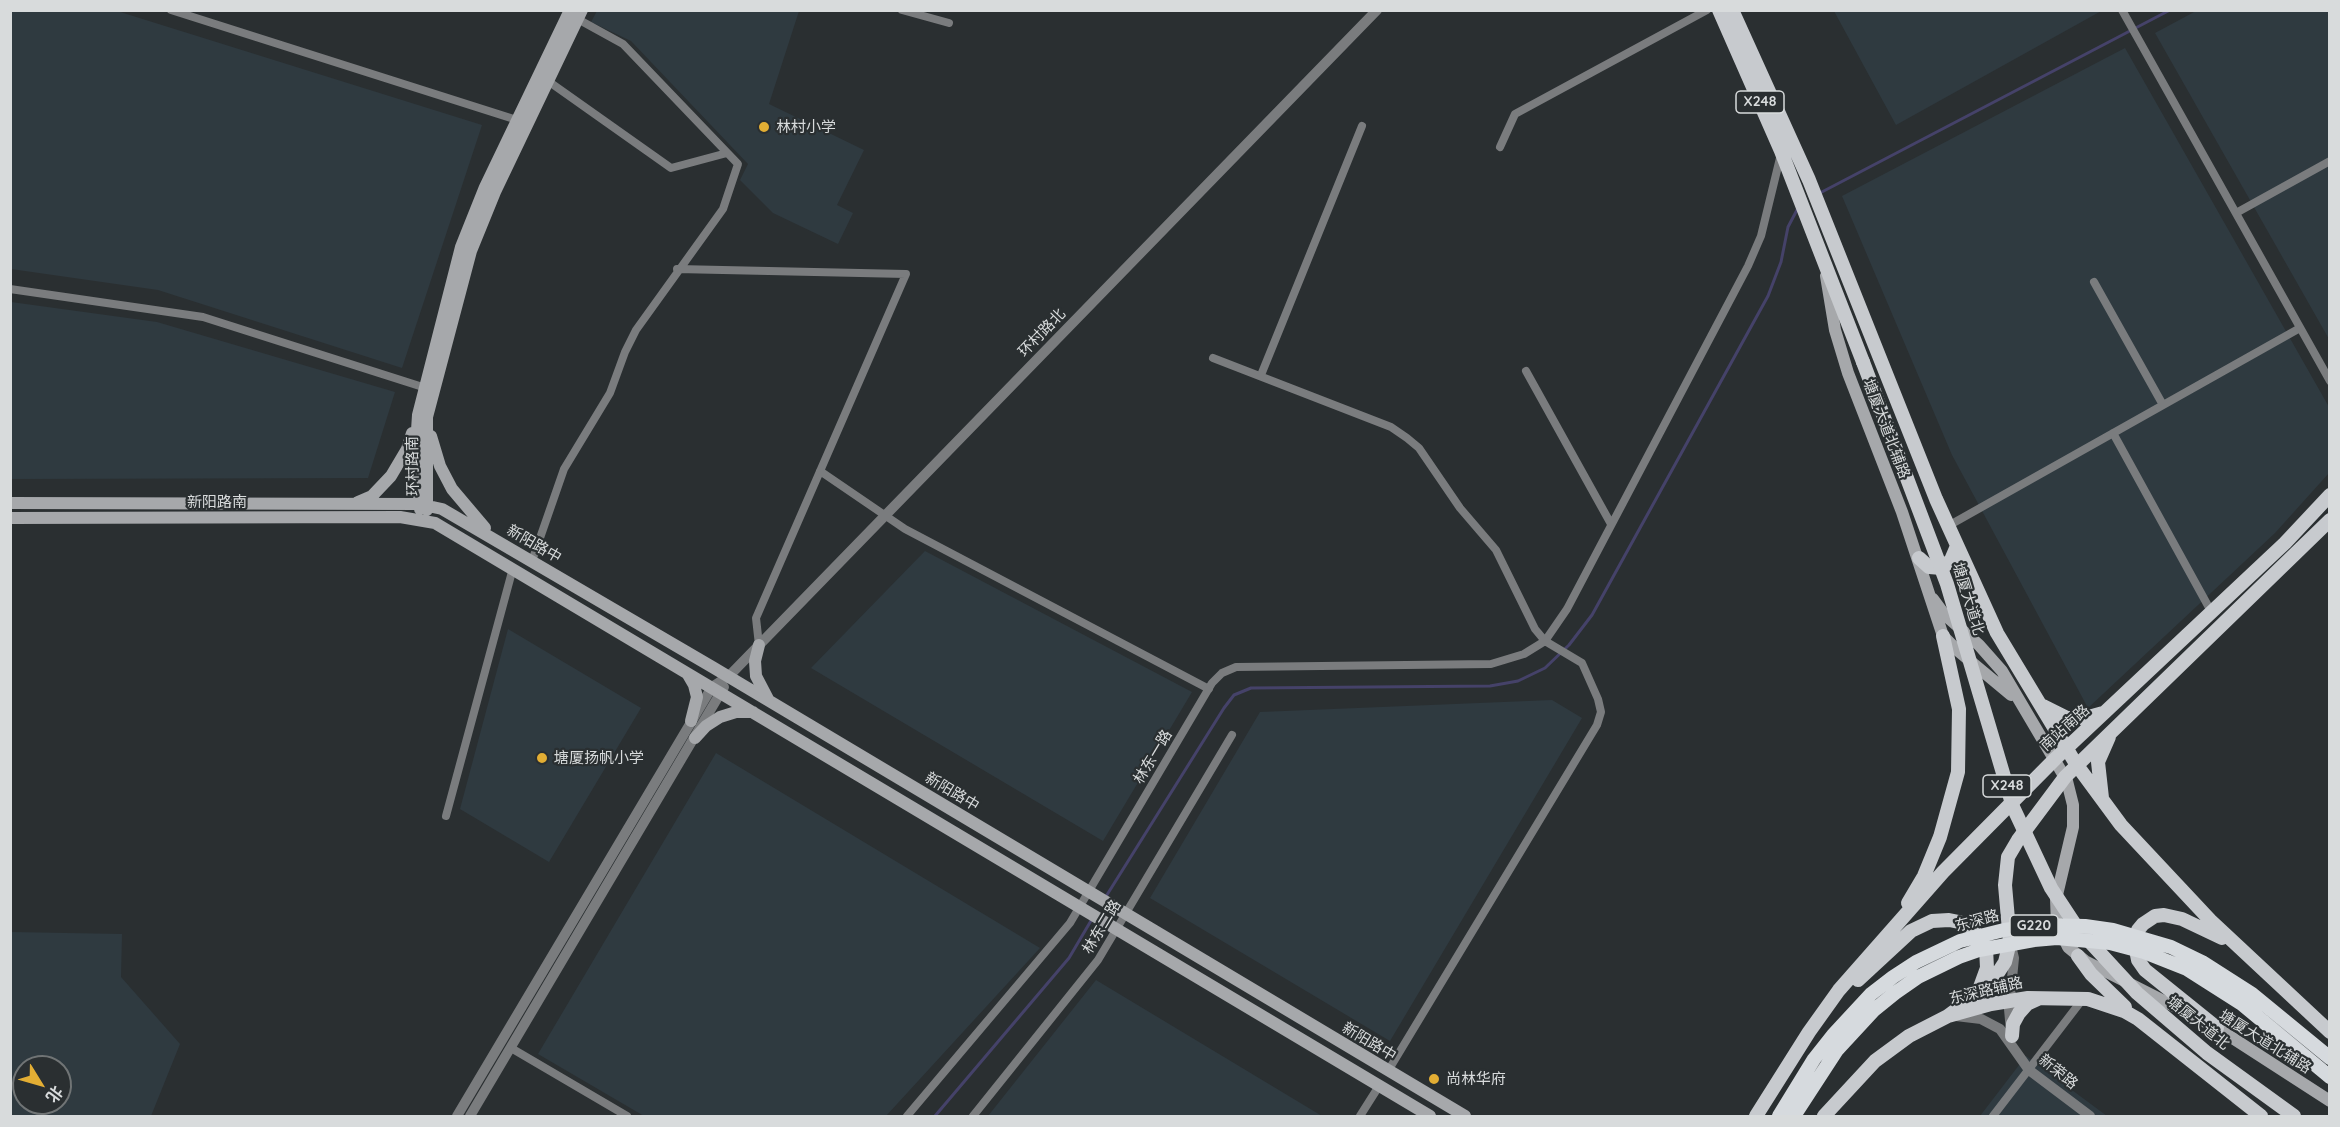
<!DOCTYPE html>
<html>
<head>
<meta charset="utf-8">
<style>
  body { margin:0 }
  #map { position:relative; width:2340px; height:1127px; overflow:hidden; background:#2a2f31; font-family:Quicksand,"Noto Sans SC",sans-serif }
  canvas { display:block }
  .frame { position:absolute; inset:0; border:12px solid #d8dbdc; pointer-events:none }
  .north { position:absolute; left:12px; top:1055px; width:60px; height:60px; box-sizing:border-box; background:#2a2f31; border:2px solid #707475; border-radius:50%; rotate:127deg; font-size:16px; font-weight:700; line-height:24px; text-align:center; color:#d8dbdc }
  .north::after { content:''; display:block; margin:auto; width:21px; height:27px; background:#e3ae34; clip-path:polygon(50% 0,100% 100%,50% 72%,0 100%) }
</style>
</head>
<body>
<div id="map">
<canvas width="2340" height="1127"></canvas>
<div class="frame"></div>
<div class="north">北</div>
</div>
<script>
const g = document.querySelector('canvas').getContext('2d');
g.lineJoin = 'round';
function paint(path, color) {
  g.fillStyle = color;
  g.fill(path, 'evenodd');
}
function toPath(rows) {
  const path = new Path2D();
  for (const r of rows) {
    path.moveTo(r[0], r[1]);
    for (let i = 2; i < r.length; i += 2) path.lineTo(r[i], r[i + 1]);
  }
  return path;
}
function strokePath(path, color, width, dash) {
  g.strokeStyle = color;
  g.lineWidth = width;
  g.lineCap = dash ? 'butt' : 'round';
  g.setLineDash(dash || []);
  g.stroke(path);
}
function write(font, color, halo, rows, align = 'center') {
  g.font = font + ' Quicksand,"Noto Sans SC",sans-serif';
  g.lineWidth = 4.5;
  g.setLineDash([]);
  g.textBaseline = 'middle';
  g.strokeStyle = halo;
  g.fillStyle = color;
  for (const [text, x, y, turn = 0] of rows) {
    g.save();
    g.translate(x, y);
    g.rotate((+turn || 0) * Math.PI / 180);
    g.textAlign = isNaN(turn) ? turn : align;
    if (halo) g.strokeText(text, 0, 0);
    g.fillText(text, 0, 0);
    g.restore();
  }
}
const built = toPath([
  [11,10,117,11,482,125,402,368,158,290,11,269],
  [2103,10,1896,125,1834,11,1834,10],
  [597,11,799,11,769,104,864,150,837,205,853,213,838,244,773,213,740,180,748,164,631,41,591,22],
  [2196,11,2329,11,2329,339,2155,33],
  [2125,48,2329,407,2329,473,2275,533,2088,708,1952,455,1842,196],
  [11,302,157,322,395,392,368,478,11,479],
  [925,551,1192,692,1103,841,811,668],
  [508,629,641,708,549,862,460,809],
  [1552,700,1582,718,1390,1041,1150,898,1260,712],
  [716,753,1040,948,886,1116,644,1116,538,1054],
  [11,932,122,934,121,977,180,1044,151,1116,11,1116],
  [24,1067,60,1067,60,1103,24,1103],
  [1096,980,1322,1116,988,1116],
  [2026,1056,2107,1116,1980,1116]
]);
const stream = toPath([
  [1818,194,2170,10],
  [1105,898,1224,708,1234,695,1251,688,1490,686,1518,681,1545,668,1569,645,1592,615,1768,296,1781,262,1788,227,1798,208],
  [935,1116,1069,958,1092,919]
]);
const minor = toPath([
  [171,10,517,120],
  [902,10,949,23],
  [2122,10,2330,381],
  [548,81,671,168,727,153],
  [1500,147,1515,114,1707,10],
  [2236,213,2330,161],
  [677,269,906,274,756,618,759,645],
  [2094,282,2163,405],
  [10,289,203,317,429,389],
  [1213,358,1391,427,1407,438,1419,448,1460,508,1496,550,1535,629,1545,641,1582,663,1598,699,1601,712,1597,725,1388,1071],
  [1526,371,1611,524],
  [1261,375,1362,126],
  [2113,433,2212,613],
  [820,471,905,529,1209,689],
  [1948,526,2300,328],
  [532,561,564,469,610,393,625,352,636,330,723,209,738,164,623,44,574,17],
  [446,816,513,568],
  [511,1048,627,1116],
  [907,1116,1070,923,1212,683,1222,673,1236,667,1491,664,1524,654,1545,641,1567,609,1748,266,1761,236,1781,154],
  [973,1116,1098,960,1232,735],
  [1360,1116,1379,1086],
  [1993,1116,2082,1000]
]);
const tertiary = toPath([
  [2010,942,2014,958,2009,1009,2011,1031],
  [1956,1016,1981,1019,2000,1029,2029,1070,2090,1116],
  [457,1116,712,687,729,676,1377,10],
  [470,1116,724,687]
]);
const secondary = toPath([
  [1826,276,1835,330,1848,373,1902,512,1943,636,1957,650,2011,695],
  [431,436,440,466,452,489,485,528],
  [358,502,372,496,391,476,407,449,412,433],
  [10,503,419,504,442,509,714,668,1465,1116],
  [420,509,416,446,418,415,461,247,485,187,570,10],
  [427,510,427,417,471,251,495,192,582,10],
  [10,518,400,517,435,523,1430,1116],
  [1933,599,1944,614,1979,645,2002,671,2067,781,2073,805,2073,827,2056,899,2057,924,2068,947,2085,961,2217,1028,2330,1101],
  [759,645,755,661,756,676,768,699],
  [687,673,694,685,697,697,691,721],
  [695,738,706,726,720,717,736,712,753,712]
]);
const primary = toPath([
  [1719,10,1781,151,1863,362],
  [1732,10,1809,180,1936,499,1997,633,2076,764,2121,825,2210,920,2330,1032],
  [1919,558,1929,567,1942,568,1951,560,1957,546],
  [2043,706,2067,718,2085,718,2103,713],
  [2102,798,2098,762,2109,737],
  [1908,903,1924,876,1940,837,1958,772,1959,709,1943,636],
  [2078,956,2091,974,2125,1007],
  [1858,980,1911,931,1932,921,1949,920,1959,922,1975,932,1986,948,1987,968,1979,990],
  [1948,1016,1990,985,2005,962,2010,942,2005,885,2008,857,2018,840,2065,777,2330,520],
  [2217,1028,2145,970,2138,960,2135,945,2138,930,2143,924,2155,916,2164,915,2182,919,2222,938],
  [2012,1036,2013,1024,2019,1013,2027,1004,2038,999],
  [1756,1116,1809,1032,1839,990,1943,872,2055,759,2285,543,2330,495],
  [1824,1116,1875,1061,1909,1036,1948,1016,1991,1004,2028,998,2088,999,2124,1011,2138,1019,2261,1116]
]);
const primaryBridge = toPath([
  [1863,362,1947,584,2013,807,2051,888,2078,929,2137,993,2207,1053,2294,1116]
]);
const trunkBridge = toPath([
  [1779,1116,1814,1059,1833,1035,1871,994,1893,977,1916,962,1960,941,2004,930,2042,925,2085,926,2113,930,2171,947,2202,962,2252,994,2330,1058],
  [1794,1116,1837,1050,1874,1010,1895,993,1918,977,1959,957,1979,950,2034,940,2057,938,2110,943,2144,952,2187,969,2242,1004,2330,1077]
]);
const markers = [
  [764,127,6,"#e3ae34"],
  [542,758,6,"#e3ae34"],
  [1434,1079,6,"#e3ae34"]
];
const shields = [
  [1760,102,48],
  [2007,786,48],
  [2034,926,48]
];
const shieldNames = [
  ["X248",1760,102],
  ["X248",2007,786],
  ["G220",2034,926]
];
const poiNames = [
  ["林村小学",776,127],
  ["塘厦扬帆小学",554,758],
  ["尚林华府",1446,1079]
];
const streetNames = [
  ["环村路北",1042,333,-46],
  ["塘厦大道北辅路",1886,429,69],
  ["环村路南",413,466,-91],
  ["新阳路南",217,502],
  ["新阳路中",534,544,30],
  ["塘厦大道北",1968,599,73],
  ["南站南路",2065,728,-42],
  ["林东一路",1153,757,-59],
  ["新阳路中",952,792,31],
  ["东深路",1977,921,-15],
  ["林东二路",1102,927,-59],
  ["东深路辅路",1986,991,-13],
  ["塘厦大道北",2198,1023,39],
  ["新阳路中",1369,1042,31],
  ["塘厦大道北辅路",2265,1042,32],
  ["新荣路",2058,1072,39]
];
paint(built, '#2f3a40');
strokePath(stream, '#454269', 3);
strokePath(minor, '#7a7c7e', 8);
strokePath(tertiary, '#7a7c7e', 10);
strokePath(secondary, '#a6a8ab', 12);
strokePath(primary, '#c7cace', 14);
strokePath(primaryBridge, '#c7cace', 14);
strokePath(trunkBridge, '#d6dade', 14);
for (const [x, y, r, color] of markers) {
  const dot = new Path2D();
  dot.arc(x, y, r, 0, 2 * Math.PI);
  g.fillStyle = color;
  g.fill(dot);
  strokePath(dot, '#2a2f31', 2);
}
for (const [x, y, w] of shields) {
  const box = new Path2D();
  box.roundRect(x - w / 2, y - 11, w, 22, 4.5);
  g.fillStyle = '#2a2f31';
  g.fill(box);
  strokePath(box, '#d8dbdc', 1.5);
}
write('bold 14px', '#d8dbdc', null, shieldNames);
write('15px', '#d8dbdc', '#2a2f31', poiNames, 'left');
write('15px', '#d8dbdc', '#2a2f31', streetNames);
</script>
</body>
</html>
